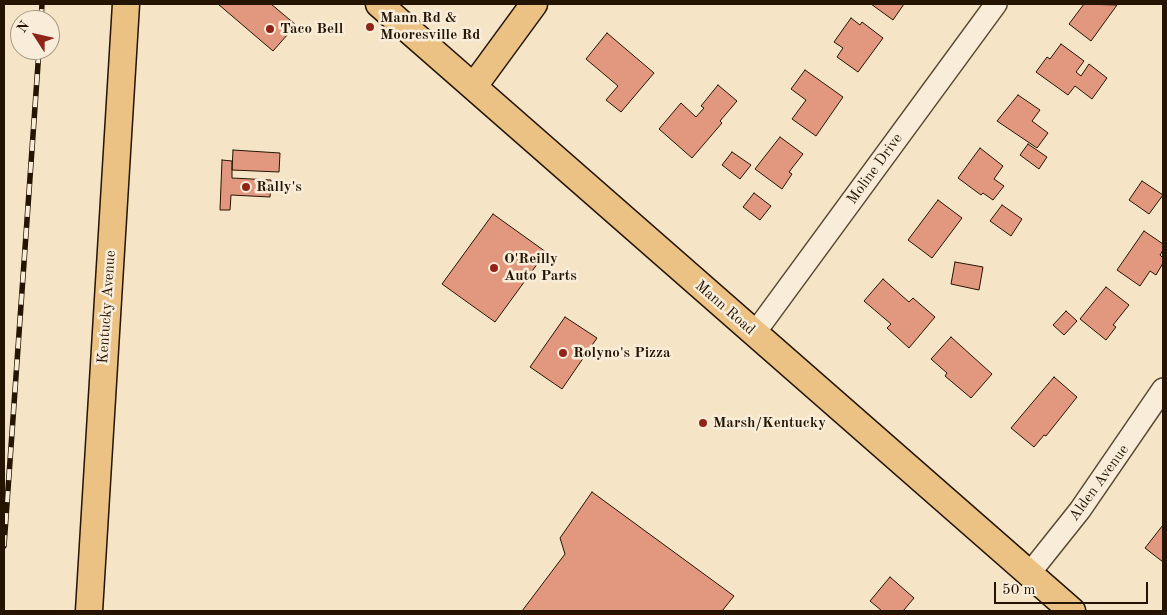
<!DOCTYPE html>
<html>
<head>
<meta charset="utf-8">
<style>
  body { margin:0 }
  #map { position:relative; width:1167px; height:615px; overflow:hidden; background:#f6e4c6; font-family:"Old Standard TT",serif }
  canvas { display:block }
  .frame { position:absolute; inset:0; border:5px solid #251500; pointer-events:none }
  .north { position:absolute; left:10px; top:10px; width:50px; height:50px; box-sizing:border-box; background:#f9edda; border:1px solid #a49783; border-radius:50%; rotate:305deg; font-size:14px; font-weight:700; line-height:20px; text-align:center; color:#251500 }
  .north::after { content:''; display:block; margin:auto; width:18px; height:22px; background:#8f2418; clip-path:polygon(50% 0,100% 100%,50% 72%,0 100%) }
  .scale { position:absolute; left:994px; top:582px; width:154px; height:22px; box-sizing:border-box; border:2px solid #251500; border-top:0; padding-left:6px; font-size:15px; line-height:18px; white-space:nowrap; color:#251500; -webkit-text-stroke:4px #f9edda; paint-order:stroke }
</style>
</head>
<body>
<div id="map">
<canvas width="1167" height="615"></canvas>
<div class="frame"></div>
<div class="north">N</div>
<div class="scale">50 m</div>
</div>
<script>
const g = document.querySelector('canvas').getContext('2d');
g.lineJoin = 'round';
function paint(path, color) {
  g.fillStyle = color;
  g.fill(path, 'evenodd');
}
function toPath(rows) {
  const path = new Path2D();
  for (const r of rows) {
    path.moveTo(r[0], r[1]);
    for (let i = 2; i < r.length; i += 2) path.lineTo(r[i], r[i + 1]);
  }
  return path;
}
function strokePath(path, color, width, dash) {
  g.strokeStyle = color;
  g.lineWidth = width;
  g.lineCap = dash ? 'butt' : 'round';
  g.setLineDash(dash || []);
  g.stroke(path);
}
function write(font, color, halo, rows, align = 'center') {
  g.font = font + ' "Old Standard TT",serif';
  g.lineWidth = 5;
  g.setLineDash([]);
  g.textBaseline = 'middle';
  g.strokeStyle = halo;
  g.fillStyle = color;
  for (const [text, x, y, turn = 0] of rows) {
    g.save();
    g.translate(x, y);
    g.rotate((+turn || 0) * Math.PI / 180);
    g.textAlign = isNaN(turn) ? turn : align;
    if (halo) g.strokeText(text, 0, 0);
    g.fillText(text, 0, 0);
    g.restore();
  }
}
const building = toPath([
  [218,4,271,4,296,25,273,51,218,4],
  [871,4,904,4,893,20,871,4],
  [1084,4,1117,5,1091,41,1069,24,1084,4],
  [851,18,860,25,862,22,883,38,858,72,837,57,843,48,834,42,851,18],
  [607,33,654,73,621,112,606,100,618,86,586,59,607,33],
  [1061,44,1084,61,1076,72,1081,76,1089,64,1107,78,1092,99,1075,86,1068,95,1036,72,1047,57,1050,59,1061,44],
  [805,70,843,97,816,136,792,119,806,100,791,89,805,70],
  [718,85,737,101,720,121,722,123,692,158,659,129,681,103,696,117,704,108,701,106,718,85],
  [1018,95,1040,110,1032,121,1048,133,1037,148,997,121,1018,95],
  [780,137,803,154,789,172,792,174,782,189,755,169,780,137],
  [1028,144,1047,157,1039,169,1020,155,1028,144],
  [980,148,1003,166,994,179,1004,186,993,200,983,193,981,195,958,178,980,148],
  [233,150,280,153,279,172,232,170,233,150],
  [732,152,751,165,740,179,722,165,732,152],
  [222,160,232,161,232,178,271,180,270,197,231,195,230,210,220,210,222,160],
  [1142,181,1163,195,1149,214,1129,200,1142,181],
  [754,193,771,206,760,220,743,207,754,193],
  [938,200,962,218,932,258,908,240,938,200],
  [1002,205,1022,219,1011,236,990,221,1002,205],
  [493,214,546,252,495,322,442,284,493,214],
  [1144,231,1163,244,1163,250,1160,255,1163,258,1163,263,1156,275,1150,271,1140,286,1117,270,1144,231],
  [955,262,983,267,979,290,951,284,955,262],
  [883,279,909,302,913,298,935,317,909,348,887,328,891,324,864,301,883,279],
  [1106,287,1129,305,1113,325,1116,327,1106,340,1080,319,1106,287],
  [1066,311,1077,321,1064,335,1053,325,1066,311],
  [565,317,597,338,562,389,530,367,565,317],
  [951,337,992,374,971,398,945,376,947,373,931,359,951,337],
  [1054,377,1077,397,1046,436,1044,435,1034,447,1011,428,1054,377],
  [592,492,734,596,722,611,522,611,565,554,560,538,592,492],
  [1163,525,1163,562,1145,548,1163,525],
  [890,577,914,598,903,611,882,611,870,601,890,577]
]);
const minor = toPath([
  [754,334,996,4],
  [1029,574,1080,510,1163,389]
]);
const major = toPath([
  [379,4,1072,611],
  [474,86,534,4],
  [89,611,126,4]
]);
const rail = toPath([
  [41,20,42,4],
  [4,546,39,50]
]);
const markers = [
  [370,27,5,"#8f2418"],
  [270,29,5,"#8f2418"],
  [246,187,5,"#8f2418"],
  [494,268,5,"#8f2418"],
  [563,353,5,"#8f2418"],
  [703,423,5,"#8f2418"]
];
const poiNames = [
  ["Mann Rd &",380,18],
  ["Mooresville Rd",380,35],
  ["Taco Bell",280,29],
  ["Rally's",256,187],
  ["O'Reilly",504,259],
  ["Auto Parts",504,276],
  ["Rolyno's Pizza",573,353],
  ["Marsh/Kentucky",713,423]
];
const streetNames = [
  ["Moline Drive",875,169,-54],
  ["Kentucky Avenue",107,307,-86],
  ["Mann Road",725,308,41],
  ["Alden Avenue",1099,483,-54]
];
paint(building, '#e1987e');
strokePath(building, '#251500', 1);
strokePath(minor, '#594932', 24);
strokePath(major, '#251500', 29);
strokePath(minor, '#f9edda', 21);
strokePath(major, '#ebc283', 26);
strokePath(rail, '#251500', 5.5);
strokePath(rail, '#f9edda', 4, [11]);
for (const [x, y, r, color] of markers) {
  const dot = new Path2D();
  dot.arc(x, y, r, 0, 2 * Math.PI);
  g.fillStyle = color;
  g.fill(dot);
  strokePath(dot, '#f9edda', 2);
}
write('bold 15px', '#251500', '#f9edda', poiNames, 'left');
write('15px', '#251500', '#f9edda', streetNames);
</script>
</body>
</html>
